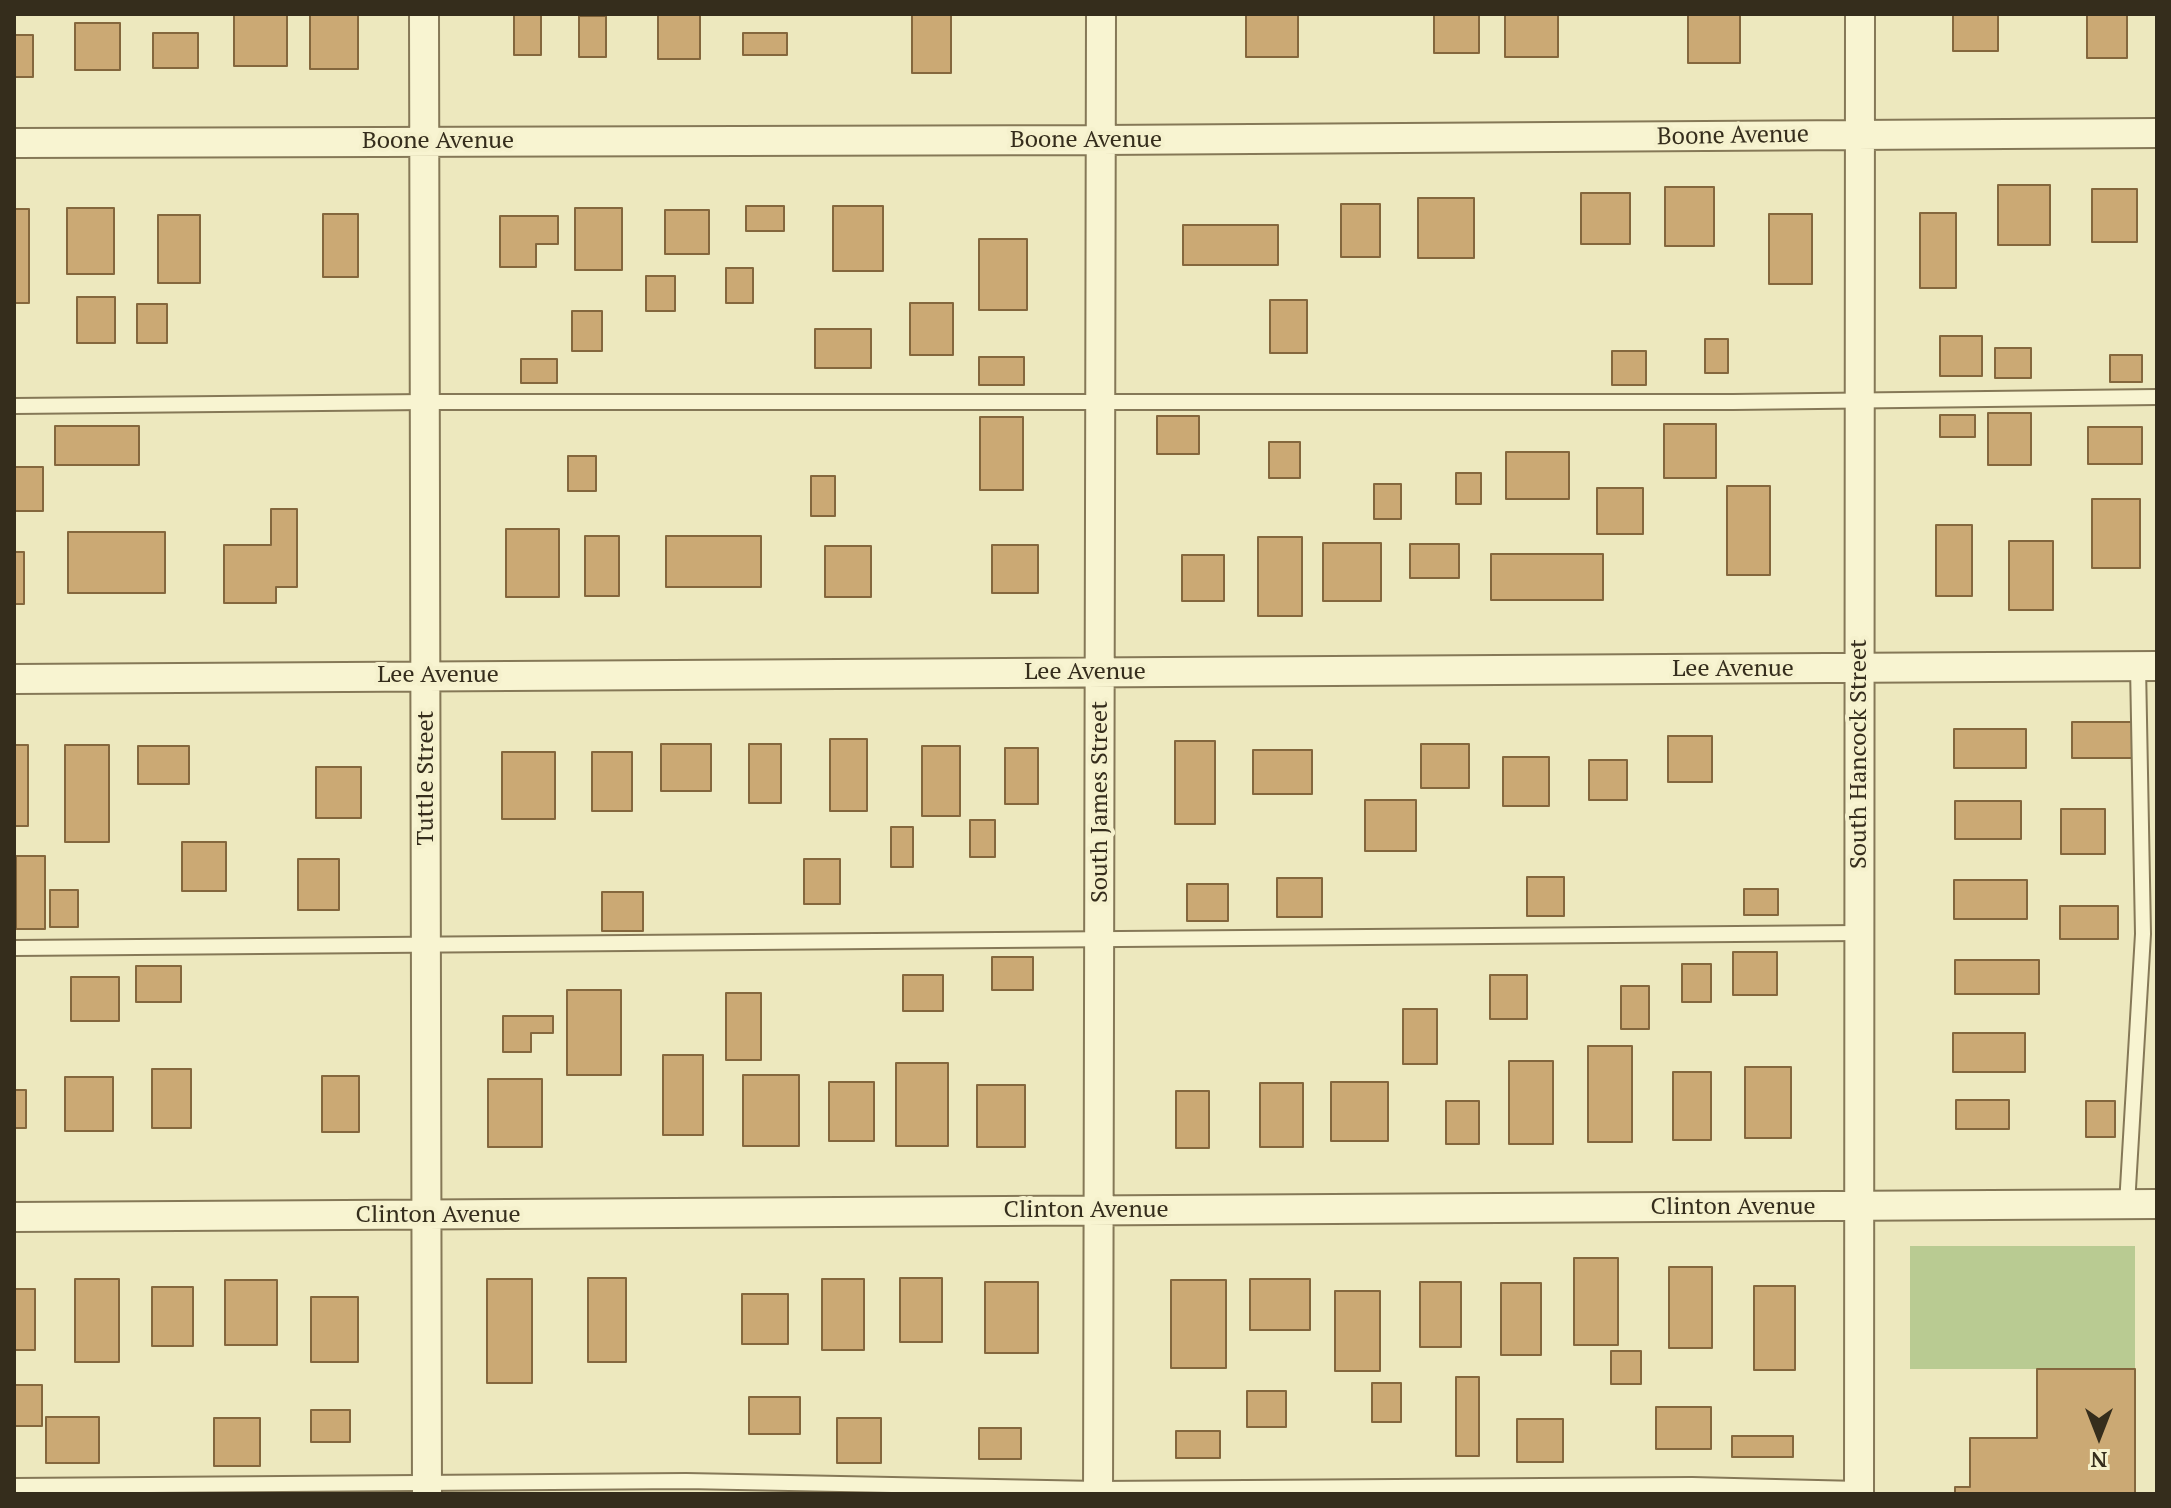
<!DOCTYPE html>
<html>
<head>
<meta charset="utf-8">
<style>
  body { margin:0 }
  #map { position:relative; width:2171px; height:1508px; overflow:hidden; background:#ede8be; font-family:"PT Serif",serif }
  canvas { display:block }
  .frame { position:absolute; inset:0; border:16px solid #352d1c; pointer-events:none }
  .north { position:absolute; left:2059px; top:1396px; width:80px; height:80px; -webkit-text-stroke:6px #f5f1cd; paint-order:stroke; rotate:180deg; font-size:22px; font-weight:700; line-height:32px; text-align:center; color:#352d1c }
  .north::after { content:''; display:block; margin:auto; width:28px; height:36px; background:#352d1c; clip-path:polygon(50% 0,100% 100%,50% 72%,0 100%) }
</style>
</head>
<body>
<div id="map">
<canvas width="2171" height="1508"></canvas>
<div class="frame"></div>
<div class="north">N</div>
</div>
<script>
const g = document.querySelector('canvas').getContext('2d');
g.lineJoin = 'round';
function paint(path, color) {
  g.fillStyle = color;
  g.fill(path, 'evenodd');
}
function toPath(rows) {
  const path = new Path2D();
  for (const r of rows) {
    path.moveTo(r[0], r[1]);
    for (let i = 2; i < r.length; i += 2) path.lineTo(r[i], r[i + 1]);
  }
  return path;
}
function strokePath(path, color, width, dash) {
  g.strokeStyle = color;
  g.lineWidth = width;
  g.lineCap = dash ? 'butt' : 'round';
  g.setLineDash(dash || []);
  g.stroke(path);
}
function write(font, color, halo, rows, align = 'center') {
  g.font = font + ' "PT Serif",serif';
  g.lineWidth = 8;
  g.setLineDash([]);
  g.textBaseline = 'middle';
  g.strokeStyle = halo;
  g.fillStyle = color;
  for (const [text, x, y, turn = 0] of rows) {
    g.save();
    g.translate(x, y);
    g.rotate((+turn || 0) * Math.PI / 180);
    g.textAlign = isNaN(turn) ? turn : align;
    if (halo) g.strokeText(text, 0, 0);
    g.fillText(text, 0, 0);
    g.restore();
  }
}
const green = toPath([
  [1910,1246,2135,1246,2135,1369,1910,1369]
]);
const building = toPath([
  [310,14,358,14,358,69,310,69,310,14],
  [514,14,541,14,541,55,514,55,514,14],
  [658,14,700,14,700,59,658,59,658,14],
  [912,14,951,14,951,73,912,73,912,14],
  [1246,14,1298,14,1298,57,1246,57,1246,14],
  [1434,14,1479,14,1479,53,1434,53,1434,14],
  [1505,14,1558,14,1558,57,1505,57,1505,14],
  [1688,14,1740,14,1740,63,1688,63,1688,14],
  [1953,14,1998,14,1998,51,1953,51,1953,14],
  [2087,14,2127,14,2127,58,2087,58,2087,14],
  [234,15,287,15,287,66,234,66,234,15],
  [579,16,606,16,606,57,579,57,579,16],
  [75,23,120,23,120,70,75,70,75,23],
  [153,33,198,33,198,68,153,68,153,33],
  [743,33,787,33,787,55,743,55,743,33],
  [14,35,33,35,33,77,14,77,14,35],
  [1998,185,2050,185,2050,245,1998,245,1998,185],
  [1665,187,1714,187,1714,246,1665,246,1665,187],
  [2092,189,2137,189,2137,242,2092,242,2092,189],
  [1581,193,1630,193,1630,244,1581,244,1581,193],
  [1418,198,1474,198,1474,258,1418,258,1418,198],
  [1341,204,1380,204,1380,257,1341,257,1341,204],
  [746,206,784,206,784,231,746,231,746,206],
  [833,206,883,206,883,271,833,271,833,206],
  [67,208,114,208,114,274,67,274,67,208],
  [575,208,622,208,622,270,575,270,575,208],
  [14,209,29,209,29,303,14,303,14,209],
  [665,210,709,210,709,254,665,254,665,210],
  [1920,213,1956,213,1956,288,1920,288,1920,213],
  [323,214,358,214,358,277,323,277,323,214],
  [1769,214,1812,214,1812,284,1769,284,1769,214],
  [158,215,200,215,200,283,158,283,158,215],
  [500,216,558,216,558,244,536,244,536,267,500,267,500,216],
  [1183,225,1278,225,1278,265,1183,265,1183,225],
  [979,239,1027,239,1027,310,979,310,979,239],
  [726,268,753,268,753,303,726,303,726,268],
  [646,276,675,276,675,311,646,311,646,276],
  [77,297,115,297,115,343,77,343,77,297],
  [1270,300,1307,300,1307,353,1270,353,1270,300],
  [910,303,953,303,953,355,910,355,910,303],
  [137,304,167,304,167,343,137,343,137,304],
  [572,311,602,311,602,351,572,351,572,311],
  [815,329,871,329,871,368,815,368,815,329],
  [1940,336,1982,336,1982,376,1940,376,1940,336],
  [1705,339,1728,339,1728,373,1705,373,1705,339],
  [1995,348,2031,348,2031,378,1995,378,1995,348],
  [1612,351,1646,351,1646,385,1612,385,1612,351],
  [2110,355,2142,355,2142,382,2110,382,2110,355],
  [979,357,1024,357,1024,385,979,385,979,357],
  [521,359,557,359,557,383,521,383,521,359],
  [1988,413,2031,413,2031,465,1988,465,1988,413],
  [1940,415,1975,415,1975,437,1940,437,1940,415],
  [1157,416,1199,416,1199,454,1157,454,1157,416],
  [980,417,1023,417,1023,490,980,490,980,417],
  [1664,424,1716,424,1716,478,1664,478,1664,424],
  [55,426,139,426,139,465,55,465,55,426],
  [2088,427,2142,427,2142,464,2088,464,2088,427],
  [1269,442,1300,442,1300,478,1269,478,1269,442],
  [1506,452,1569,452,1569,499,1506,499,1506,452],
  [568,456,596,456,596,491,568,491,568,456],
  [14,467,43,467,43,511,14,511,14,467],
  [1456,473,1481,473,1481,504,1456,504,1456,473],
  [811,476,835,476,835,516,811,516,811,476],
  [1374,484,1401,484,1401,519,1374,519,1374,484],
  [1727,486,1770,486,1770,575,1727,575,1727,486],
  [1597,488,1643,488,1643,534,1597,534,1597,488],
  [2092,499,2140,499,2140,568,2092,568,2092,499],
  [271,509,297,509,297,587,276,587,276,603,224,603,224,545,271,545,271,509],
  [1936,525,1972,525,1972,596,1936,596,1936,525],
  [506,529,559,529,559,597,506,597,506,529],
  [68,532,165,532,165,593,68,593,68,532],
  [585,536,619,536,619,596,585,596,585,536],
  [666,536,761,536,761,587,666,587,666,536],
  [1258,537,1302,537,1302,616,1258,616,1258,537],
  [2009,541,2053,541,2053,610,2009,610,2009,541],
  [1323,543,1381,543,1381,601,1323,601,1323,543],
  [1410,544,1459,544,1459,578,1410,578,1410,544],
  [992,545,1038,545,1038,593,992,593,992,545],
  [825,546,871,546,871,597,825,597,825,546],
  [14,552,24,552,24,604,14,604,14,552],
  [1491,554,1603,554,1603,600,1491,600,1491,554],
  [1182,555,1224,555,1224,601,1182,601,1182,555],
  [2072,722,2132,722,2132,758,2072,758,2072,722],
  [1954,729,2026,729,2026,768,1954,768,1954,729],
  [1668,736,1712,736,1712,782,1668,782,1668,736],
  [830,739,867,739,867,811,830,811,830,739],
  [1175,741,1215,741,1215,824,1175,824,1175,741],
  [661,744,711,744,711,791,661,791,661,744],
  [749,744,781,744,781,803,749,803,749,744],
  [1421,744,1469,744,1469,788,1421,788,1421,744],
  [14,745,28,745,28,826,14,826,14,745],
  [65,745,109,745,109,842,65,842,65,745],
  [138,746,189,746,189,784,138,784,138,746],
  [922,746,960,746,960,816,922,816,922,746],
  [1005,748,1038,748,1038,804,1005,804,1005,748],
  [1253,750,1312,750,1312,794,1253,794,1253,750],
  [502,752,555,752,555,819,502,819,502,752],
  [592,752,632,752,632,811,592,811,592,752],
  [1503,757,1549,757,1549,806,1503,806,1503,757],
  [1589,760,1627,760,1627,800,1589,800,1589,760],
  [316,767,361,767,361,818,316,818,316,767],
  [1365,800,1416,800,1416,851,1365,851,1365,800],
  [1955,801,2021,801,2021,839,1955,839,1955,801],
  [2061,809,2105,809,2105,854,2061,854,2061,809],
  [970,820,995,820,995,857,970,857,970,820],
  [891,827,913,827,913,867,891,867,891,827],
  [182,842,226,842,226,891,182,891,182,842],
  [16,856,45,856,45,929,16,929,16,856],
  [298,859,339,859,339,910,298,910,298,859],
  [804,859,840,859,840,904,804,904,804,859],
  [1527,877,1564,877,1564,916,1527,916,1527,877],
  [1277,878,1322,878,1322,917,1277,917,1277,878],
  [1954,880,2027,880,2027,919,1954,919,1954,880],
  [1187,884,1228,884,1228,921,1187,921,1187,884],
  [1744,889,1778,889,1778,915,1744,915,1744,889],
  [50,890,78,890,78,927,50,927,50,890],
  [602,892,643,892,643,931,602,931,602,892],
  [2060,906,2118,906,2118,939,2060,939,2060,906],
  [1733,952,1777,952,1777,995,1733,995,1733,952],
  [992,957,1033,957,1033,990,992,990,992,957],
  [1955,960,2039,960,2039,994,1955,994,1955,960],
  [1682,964,1711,964,1711,1002,1682,1002,1682,964],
  [136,966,181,966,181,1002,136,1002,136,966],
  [903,975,943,975,943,1011,903,1011,903,975],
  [1490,975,1527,975,1527,1019,1490,1019,1490,975],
  [71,977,119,977,119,1021,71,1021,71,977],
  [1621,986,1649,986,1649,1029,1621,1029,1621,986],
  [567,990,621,990,621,1075,567,1075,567,990],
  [726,993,761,993,761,1060,726,1060,726,993],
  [1403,1009,1437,1009,1437,1064,1403,1064,1403,1009],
  [503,1016,553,1016,553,1033,531,1033,531,1052,503,1052,503,1016],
  [1953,1033,2025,1033,2025,1072,1953,1072,1953,1033],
  [1588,1046,1632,1046,1632,1142,1588,1142,1588,1046],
  [663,1055,703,1055,703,1135,663,1135,663,1055],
  [1509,1061,1553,1061,1553,1144,1509,1144,1509,1061],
  [896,1063,948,1063,948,1146,896,1146,896,1063],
  [1745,1067,1791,1067,1791,1138,1745,1138,1745,1067],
  [152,1069,191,1069,191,1128,152,1128,152,1069],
  [1673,1072,1711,1072,1711,1140,1673,1140,1673,1072],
  [743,1075,799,1075,799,1146,743,1146,743,1075],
  [322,1076,359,1076,359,1132,322,1132,322,1076],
  [65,1077,113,1077,113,1131,65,1131,65,1077],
  [488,1079,542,1079,542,1147,488,1147,488,1079],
  [829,1082,874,1082,874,1141,829,1141,829,1082],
  [1331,1082,1388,1082,1388,1141,1331,1141,1331,1082],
  [1260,1083,1303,1083,1303,1147,1260,1147,1260,1083],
  [977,1085,1025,1085,1025,1147,977,1147,977,1085],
  [14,1090,26,1090,26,1128,14,1128,14,1090],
  [1176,1091,1209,1091,1209,1148,1176,1148,1176,1091],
  [1956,1100,2009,1100,2009,1129,1956,1129,1956,1100],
  [1446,1101,1479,1101,1479,1144,1446,1144,1446,1101],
  [2086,1101,2115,1101,2115,1137,2086,1137,2086,1101],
  [1574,1258,1618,1258,1618,1345,1574,1345,1574,1258],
  [1669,1267,1712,1267,1712,1348,1669,1348,1669,1267],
  [588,1278,626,1278,626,1362,588,1362,588,1278],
  [900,1278,942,1278,942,1342,900,1342,900,1278],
  [75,1279,119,1279,119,1362,75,1362,75,1279],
  [487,1279,532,1279,532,1383,487,1383,487,1279],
  [822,1279,864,1279,864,1350,822,1350,822,1279],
  [1250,1279,1310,1279,1310,1330,1250,1330,1250,1279],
  [225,1280,277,1280,277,1345,225,1345,225,1280],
  [1171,1280,1226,1280,1226,1368,1171,1368,1171,1280],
  [985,1282,1038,1282,1038,1353,985,1353,985,1282],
  [1420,1282,1461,1282,1461,1347,1420,1347,1420,1282],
  [1501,1283,1541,1283,1541,1355,1501,1355,1501,1283],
  [1754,1286,1795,1286,1795,1370,1754,1370,1754,1286],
  [152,1287,193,1287,193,1346,152,1346,152,1287],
  [14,1289,35,1289,35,1350,14,1350,14,1289],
  [1335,1291,1380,1291,1380,1371,1335,1371,1335,1291],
  [742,1294,788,1294,788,1344,742,1344,742,1294],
  [311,1297,358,1297,358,1362,311,1362,311,1297],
  [1611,1351,1641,1351,1641,1384,1611,1384,1611,1351],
  [2037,1369,2135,1369,2135,1494,1955,1494,1955,1487,1970,1487,1970,1438,2037,1438,2037,1369],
  [1456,1377,1479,1377,1479,1456,1456,1456,1456,1377],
  [1372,1383,1401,1383,1401,1422,1372,1422,1372,1383],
  [14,1385,42,1385,42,1426,14,1426,14,1385],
  [1247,1391,1286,1391,1286,1427,1247,1427,1247,1391],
  [749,1397,800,1397,800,1434,749,1434,749,1397],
  [1656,1407,1711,1407,1711,1449,1656,1449,1656,1407],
  [311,1410,350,1410,350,1442,311,1442,311,1410],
  [46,1417,99,1417,99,1463,46,1463,46,1417],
  [214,1418,260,1418,260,1466,214,1466,214,1418],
  [837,1418,881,1418,881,1463,837,1463,837,1418],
  [1517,1419,1563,1419,1563,1462,1517,1462,1517,1419],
  [979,1428,1021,1428,1021,1459,979,1459,979,1428],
  [1176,1431,1220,1431,1220,1458,1176,1458,1176,1431],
  [1732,1436,1793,1436,1793,1457,1732,1457,1732,1436]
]);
const service = toPath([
  [14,406,425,402,1733,402,2157,397],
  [14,948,1859,933],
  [2127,1205,2143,934,2138,666],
  [14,1486,686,1481,1098,1489,1692,1485,1859,1489]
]);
const minor = toPath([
  [424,14,427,1494],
  [14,143,1101,140,2157,133],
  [14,679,2157,666],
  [14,1217,2157,1204],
  [1098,1494,1101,14],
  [1859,1494,1860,14]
]);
const streetNames = [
  ["Boone Avenue",1733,136,-1],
  ["Boone Avenue",1086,140],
  ["Boone Avenue",438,141],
  ["Lee Avenue",1733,669],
  ["Lee Avenue",1085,672],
  ["Lee Avenue",438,675],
  ["South Hancock Street",1859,754,-90],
  ["Tuttle Street",426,778,-90],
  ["South James Street",1100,802,-90],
  ["Clinton Avenue",1733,1207],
  ["Clinton Avenue",1086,1210],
  ["Clinton Avenue",438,1215]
];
paint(green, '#b9cb92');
paint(building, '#cba974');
strokePath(building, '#84673d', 2);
strokePath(service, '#857857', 18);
strokePath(minor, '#857857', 32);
strokePath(service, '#f8f4d1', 14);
strokePath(minor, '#f8f4d1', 28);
write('24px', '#352d1c', '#f5f1cd', streetNames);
</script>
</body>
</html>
